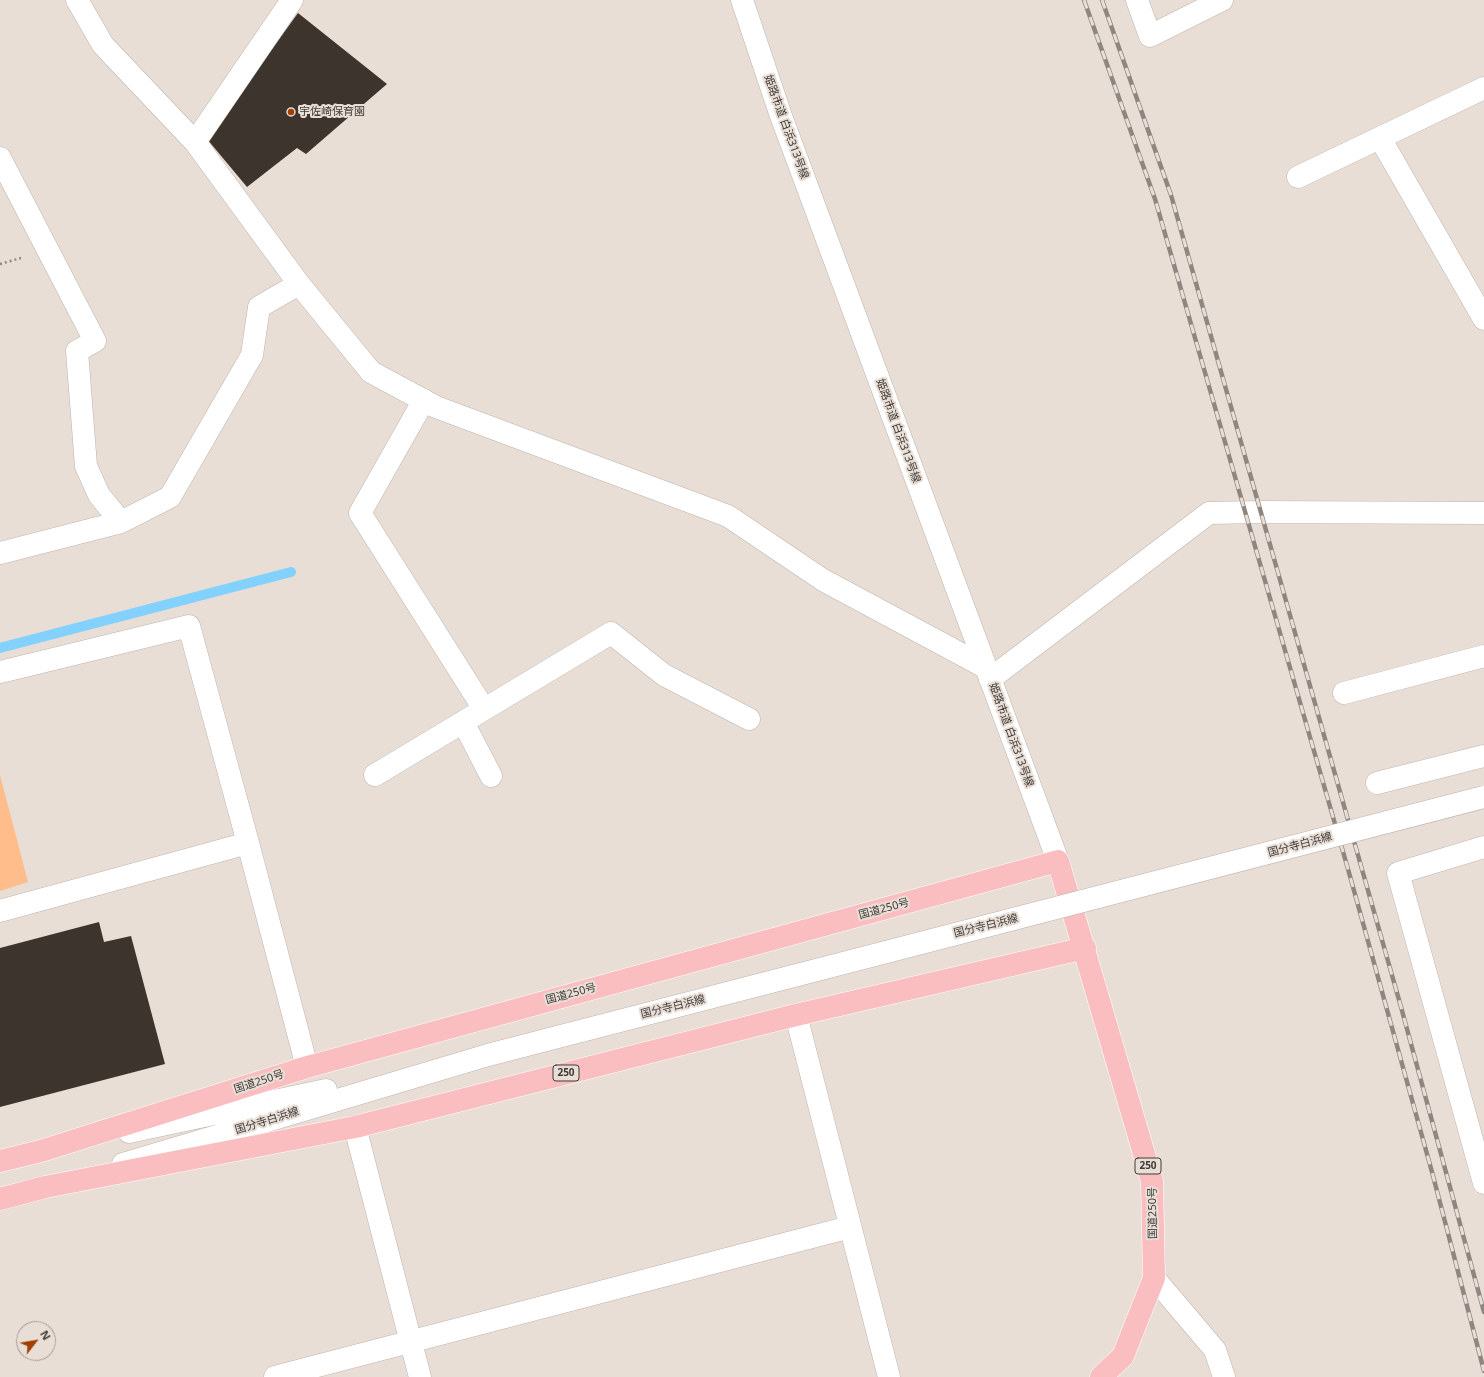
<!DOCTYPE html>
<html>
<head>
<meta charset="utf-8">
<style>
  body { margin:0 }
  #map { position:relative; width:1484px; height:1377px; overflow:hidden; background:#e8ded6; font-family:"Noto Sans",sans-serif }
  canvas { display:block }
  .north { position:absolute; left:16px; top:1321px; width:40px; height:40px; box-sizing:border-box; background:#e8ded6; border:1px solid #a49d97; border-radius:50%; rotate:59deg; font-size:11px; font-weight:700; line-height:16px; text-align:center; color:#3f3b38 }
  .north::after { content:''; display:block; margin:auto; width:14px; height:18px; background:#a13f00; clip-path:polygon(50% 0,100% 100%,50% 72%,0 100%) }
</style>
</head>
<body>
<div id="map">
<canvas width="1484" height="1377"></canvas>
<div class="north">N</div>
</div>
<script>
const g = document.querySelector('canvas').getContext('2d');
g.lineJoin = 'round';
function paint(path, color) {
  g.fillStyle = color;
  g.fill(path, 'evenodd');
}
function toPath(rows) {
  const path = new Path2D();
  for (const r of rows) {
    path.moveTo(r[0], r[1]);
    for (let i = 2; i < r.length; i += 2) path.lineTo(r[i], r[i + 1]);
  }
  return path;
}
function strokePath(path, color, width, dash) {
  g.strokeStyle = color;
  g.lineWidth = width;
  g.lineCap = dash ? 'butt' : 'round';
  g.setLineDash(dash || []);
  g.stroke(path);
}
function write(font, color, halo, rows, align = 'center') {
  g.font = font + ' "Noto Sans","Noto Sans JP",sans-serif';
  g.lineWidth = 4;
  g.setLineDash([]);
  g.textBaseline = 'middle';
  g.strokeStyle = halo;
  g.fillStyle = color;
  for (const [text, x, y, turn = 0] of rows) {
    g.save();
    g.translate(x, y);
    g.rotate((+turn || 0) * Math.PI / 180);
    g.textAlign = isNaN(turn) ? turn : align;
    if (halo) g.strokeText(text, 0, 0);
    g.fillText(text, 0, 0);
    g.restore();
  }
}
const green = toPath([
  [0,775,28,882,0,891]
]);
const stream = toPath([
  [0,648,291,572]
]);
const building = toPath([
  [298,13,387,84,306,154,297,148,247,187,207,139],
  [99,922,104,942,131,936,165,1064,0,1107,0,948]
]);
const path = toPath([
  [0,264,21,258]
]);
const street = toPath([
  [77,0,103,45,195,142,299,284,371,372,436,407,728,516,823,580,985,667],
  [1137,0,1150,36,1222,0],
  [1380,138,1484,319],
  [195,142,292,0],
  [0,158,95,341,77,351,86,466,99,495,121,522],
  [1298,177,1484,88],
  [424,400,360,513,484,709],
  [0,553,121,522,170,497,252,355,259,307,299,284],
  [0,672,189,626,248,843,307,1067],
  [990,679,1209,513,1262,512,1484,513],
  [1344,693,1484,656],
  [463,722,491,776],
  [375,775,611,633,664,675,749,719],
  [1377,783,1484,756],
  [1484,847,1398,873,1484,1183],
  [0,911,248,843],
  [796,1015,889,1377],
  [355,1127,420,1377],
  [275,1377,850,1227]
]);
const secondary = toPath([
  [742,0,781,116,1058,861],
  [129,1132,326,1090],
  [123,1164,488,1055,921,943],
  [1154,1278,1215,1350,1224,1377]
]);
const highway = toPath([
  [0,1161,41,1151,307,1067,1058,861,1152,1181,1154,1278,1123,1356,1101,1377],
  [0,1199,45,1187,355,1127,796,1015,1085,948]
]);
const rail = toPath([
  [1084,0,1155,199,1348,869,1432,1172,1484,1371],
  [1102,0,1171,195,1401,1007,1484,1312]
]);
const secondaryBridge = toPath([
  [921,943,1484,797]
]);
const markers = [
  [291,112,4,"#a13f00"]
];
const shields = [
  [566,1073,26],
  [1148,1166,26]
];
const shieldNames = [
  ["250",566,1073],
  ["250",1148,1166]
];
const poiNames = [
  ["宇佐崎保育園",299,112]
];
const streetNames = [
  ["姫路市道 白浜313号線",786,127,70],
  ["姫路市道 白浜313号線",898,431,70],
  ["姫路市道 白浜313号線",1011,735,70],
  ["国分寺白浜線",1300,845,-15],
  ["国道250号",884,909,-15],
  ["国分寺白浜線",986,926,-14],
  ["国道250号",571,994,-15],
  ["国分寺白浜線",673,1007,-14],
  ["国道250号",259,1082,-18],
  ["国分寺白浜線",267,1121,-17],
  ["国道250号",1153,1213,-91]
];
paint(green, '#febd8a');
strokePath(stream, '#82d1fe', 10);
paint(building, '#3c342d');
strokePath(street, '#beb4ad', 23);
strokePath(secondary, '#beb4ad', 23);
strokePath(highway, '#fff', 23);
strokePath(path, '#8d8681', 2.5, [2, 3]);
strokePath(street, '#fff', 22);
strokePath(secondary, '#fff', 22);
strokePath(highway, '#fabec0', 22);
strokePath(rail, '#8d8681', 4.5);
strokePath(rail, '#e8ded6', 3, [9]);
strokePath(secondaryBridge, '#beb4ad', 23, []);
strokePath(secondaryBridge, '#fff', 22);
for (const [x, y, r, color] of markers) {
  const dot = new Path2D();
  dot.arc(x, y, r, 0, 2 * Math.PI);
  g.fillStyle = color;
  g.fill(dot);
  strokePath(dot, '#e8ded6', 1.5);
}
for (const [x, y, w] of shields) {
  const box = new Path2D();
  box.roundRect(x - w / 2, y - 8, w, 16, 3);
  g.fillStyle = '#e8ded6';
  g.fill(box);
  strokePath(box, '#3f3b38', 1);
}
write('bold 10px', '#3f3b38', null, shieldNames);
write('11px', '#3f3b38', '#e8ded6', poiNames, 'left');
write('11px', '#3f3b38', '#e8ded6', streetNames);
</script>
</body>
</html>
